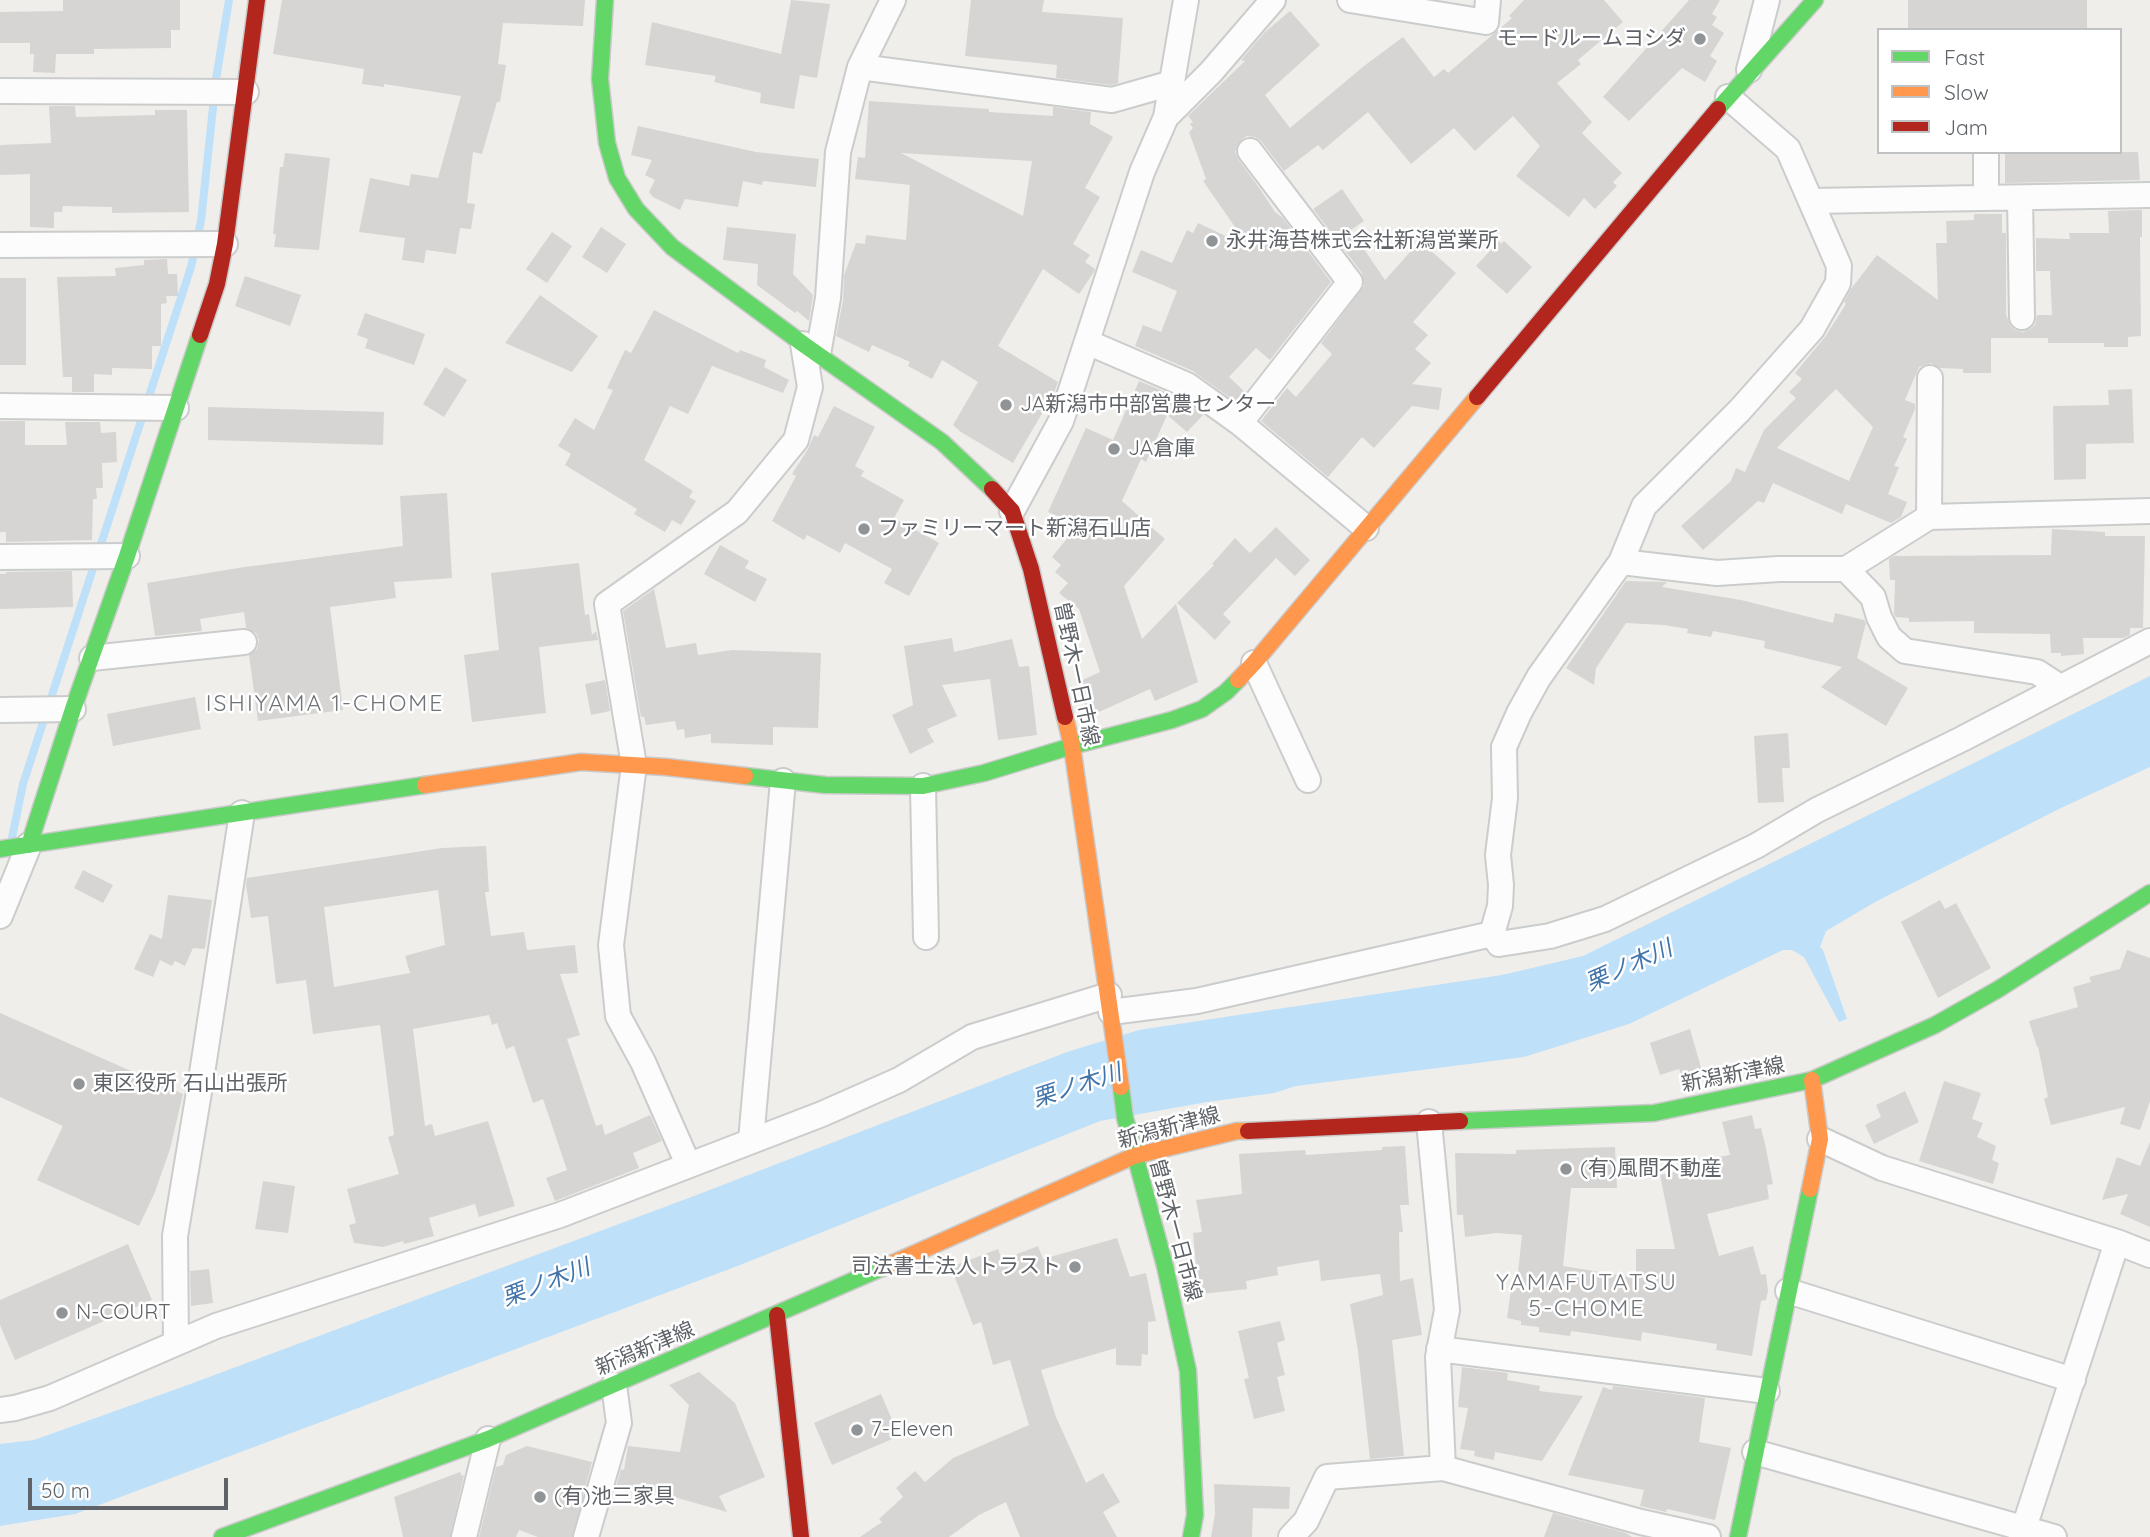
<!DOCTYPE html>
<html>
<head>
<meta charset="utf-8">
<style>
  body { margin:0 }
  #map { position:relative; width:2150px; height:1537px; overflow:hidden; background:#efeeea; font-family:Quicksand,sans-serif }
  canvas { display:block }
  .legend { position:absolute; left:1877px; top:28px; width:245px; height:126px; box-sizing:border-box; background:#fff; border:2px solid #bfc1c3; margin:0; padding:9px 12px; list-style:none; font-size:21px; color:#5f6368 }
  .legend li { display:flex; align-items:center; gap:14px; height:35px }
  .legend b { width:35px; border:2px solid #bfc1c3 }
  .scale { position:absolute; left:28px; top:1478px; width:200px; height:32px; box-sizing:border-box; border:4px solid #5f6368; border-top:0; padding-left:9px; font-size:21px; line-height:24px; white-space:nowrap; color:#5f6368; -webkit-text-stroke:5px #fff; paint-order:stroke }
</style>
</head>
<body>
<div id="map">
<canvas width="2150" height="1537"></canvas>
<ul class="legend">
<li><b style="height:9px;background:#63d668"></b>Fast</li>
<li><b style="height:9px;background:#ff974d"></b>Slow</li>
<li><b style="height:9px;background:#b3261e"></b>Jam</li>
</ul>
<div class="scale">50 m</div>
</div>
<script>
const g = document.querySelector('canvas').getContext('2d');
g.lineJoin = 'round';
function paint(path, color) {
  g.fillStyle = color;
  g.fill(path, 'evenodd');
}
function toPath(rows) {
  const path = new Path2D();
  for (const r of rows) {
    path.moveTo(r[0], r[1]);
    for (let i = 2; i < r.length; i += 2) path.lineTo(r[i], r[i + 1]);
  }
  return path;
}
function strokePath(path, color, width, dash) {
  g.strokeStyle = color;
  g.lineWidth = width;
  g.lineCap = dash ? 'butt' : 'round';
  g.setLineDash(dash || []);
  g.stroke(path);
}
function write(font, color, halo, rows, align = 'center') {
  g.font = font + ' Quicksand,"Noto Sans JP",sans-serif';
  g.lineWidth = 5;
  g.setLineDash([]);
  g.textBaseline = 'middle';
  g.strokeStyle = halo;
  g.fillStyle = color;
  for (const [text, x, y, turn = 0] of rows) {
    g.save();
    g.translate(x, y);
    g.rotate((+turn || 0) * Math.PI / 180);
    g.textAlign = isNaN(turn) ? turn : align;
    if (halo) g.strokeText(text, 0, 0);
    g.fillText(text, 0, 0);
    g.restore();
  }
}
const water = toPath([
  [2150,676,2150,767,2063,807,1877,901,1826,931,1820,947,1823,950,1847,1019,1839,1022,1804,957,1792,950,1783,950,1629,1024,1524,1057,1296,1086,1274,1093,1207,1102,1100,1121,735,1267,75,1514,0,1526,0,1444,34,1440,185,1386,694,1196,1067,1052,1139,1030,1502,975,1583,956]
]);
const stream = toPath([
  [12,838,23,784,191,267,201,221,216,79,229,0]
]);
const building = toPath([
  [63,0,180,0,180,30,171,30,171,48,94,49,94,54,56,54,55,73,33,72,34,54,30,54,30,43,0,43,0,12,63,11],
  [282,0,585,0,583,26,503,23,498,64,506,65,500,102,497,102,482,154,473,152,467,203,475,204,471,229,460,228,456,254,426,250,424,263,402,260,405,238,359,232,370,178,409,186,411,174,438,178,461,96,384,84,384,87,362,84,364,69,273,54],
  [791,0,830,4,817,78,800,75,794,109,760,103,761,93,714,82,716,76,645,65,652,22,781,54],
  [971,0,1044,0,1042,12,1123,18,1118,83,1111,85,1056,78,1057,65,965,56],
  [1524,0,1604,0,1623,22,1578,60,1581,64,1557,83,1592,122,1582,133,1622,173,1613,182,1617,186,1595,209,1584,198,1569,217,1516,176,1540,146,1513,116,1475,151,1454,128,1411,164,1368,112,1323,150,1318,145,1284,171,1261,141,1255,137,1247,136,1242,139,1237,145,1235,152,1238,159,1260,189,1275,212,1283,218,1331,282,1270,360,1256,348,1229,377,1245,392,1237,403,1193,371,1135,346,1143,325,1161,332,1177,291,1132,272,1141,250,1172,263,1187,230,1193,233,1198,223,1249,247,1203,181,1206,179,1189,132,1193,128,1190,124,1193,122,1188,116,1245,61,1241,60,1265,32,1290,11,1320,45,1265,95,1290,128,1364,66,1403,37,1434,77,1444,69,1448,73,1512,18,1509,16],
  [1689,0,1720,0,1712,14,1717,17,1712,25,1724,33,1710,56,1717,61,1705,82,1682,68,1629,121,1603,97],
  [1908,0,2087,0,2087,30,1908,30],
  [869,101,989,109,989,112,1053,116,1053,107,1091,112,1090,124,1113,137,1085,188,1100,197,1073,244,1090,255,1085,262,1095,269,1094,272,1079,294,1043,269,998,346,1058,382,1054,393,1013,463,961,432,953,425,978,382,942,360,932,379,908,366,910,362,872,345,869,352,836,336,843,301,844,275,856,243,865,244,866,235,906,240,910,185,855,179,858,157,865,158],
  [901,153,1032,161,1023,216],
  [49,106,75,106,76,117,155,115,155,110,187,110,189,212,112,213,112,207,63,206,62,212,54,212,54,228,30,227,30,174,0,175,0,145,51,143],
  [638,126,756,152,819,159,816,187,763,181,762,185,743,181,738,207,685,199,680,210,653,197,649,192,655,180,645,175,652,160,631,155],
  [2005,152,2138,152,2140,180,2005,183],
  [285,153,330,158,319,250,274,247,276,234,273,234,280,167,283,167],
  [1342,189,1364,221,1351,230,1385,280,1420,241,1456,273,1413,322,1428,335,1415,349,1431,363,1412,384,1442,388,1439,410,1412,406,1374,448,1362,437,1328,477,1261,421,1287,388,1296,397,1332,354,1321,343,1364,286,1362,273,1313,209],
  [2142,210,2142,237,2140,237,2141,336,2128,337,2128,347,2104,347,2104,343,2048,343,2048,338,1991,338,1991,373,1963,373,1963,369,1940,368,1931,363,1919,367,1905,400,1915,404,1915,409,1903,437,1907,439,1894,466,1899,467,1888,494,1907,502,1901,517,1891,523,1846,504,1842,514,1773,483,1764,503,1758,501,1703,550,1681,526,1731,481,1736,468,1745,472,1764,430,1796,398,1789,392,1802,379,1795,373,1825,337,1846,304,1844,302,1851,289,1877,255,1938,300,1936,243,1947,243,1946,221,1974,220,1974,214,2002,214,2002,233,2006,233,2006,314,2010,325,2015,330,2023,332,2030,329,2035,325,2037,315,2052,315,2050,271,2036,271,2036,238,2070,239,2069,233,2109,233,2108,211],
  [1836,389,1873,427,1849,481,1777,448],
  [601,227,626,244,607,273,582,257],
  [727,227,796,234,793,274,813,295,809,321,797,311,795,313,757,285,758,264,723,260],
  [552,232,572,246,547,283,526,269],
  [1499,241,1501,244,1504,241,1532,267,1507,294,1476,266],
  [167,259,168,274,177,274,178,296,166,296,167,303,161,304,161,346,152,346,152,369,112,368,112,375,94,374,94,392,72,392,72,377,63,377,57,277,116,276,115,268,144,265,144,260],
  [245,276,301,295,290,326,235,306],
  [0,278,26,278,26,365,0,365],
  [540,295,598,336,572,372,505,343],
  [654,310,738,353,740,350,766,360,764,367,789,380,783,393,712,366,688,414,670,406,644,460,693,491,689,497,696,501,681,525,672,520,665,532,634,514,637,509,565,465,571,454,558,446,575,418,594,430,613,390,607,388,625,350,631,353],
  [365,313,425,334,414,365,365,348,368,339,357,335],
  [445,367,467,380,444,417,423,404],
  [1139,381,1180,398,1203,415,1187,432,1167,415,1146,462,1141,459,1122,501,1165,539,1124,586,1142,639,1176,604,1198,682,1155,701,1150,689,1090,716,1081,696,1078,682,1100,672,1079,609,1059,593,1068,583,1055,572,1061,565,1052,557,1078,525,1048,512,1086,428,1113,440],
  [2132,389,2134,443,2086,444,2086,479,2054,480,2053,406,2109,405,2108,390],
  [834,406,875,427,855,466,864,471,861,476,904,500,894,518,939,543,909,596,884,583,892,569,845,543,840,553,807,535,804,540,772,521,796,476,792,474,808,449,814,435,818,437],
  [208,407,384,412,383,445,208,440],
  [0,421,25,421,25,445,67,445,65,422,100,422,101,433,116,432,117,462,102,463,103,488,96,488,97,499,93,499,92,540,6,542,6,532,0,532],
  [447,493,452,578,394,582,396,598,330,607,343,710,258,721,249,655,257,649,259,640,256,633,246,628,244,612,200,619,202,631,155,636,147,583,238,568,403,546,400,496],
  [1276,527,1310,560,1295,576,1276,558,1223,614,1231,622,1215,640,1177,603,1214,565,1212,564,1235,538,1250,553],
  [2052,529,2105,532,2105,536,2145,536,2143,628,2130,628,2130,635,2123,638,2083,638,2084,654,2061,656,2061,653,2051,653,2050,634,1974,633,1974,621,1909,622,1909,618,1896,617,1894,614,1895,580,1890,580,1889,559,1894,556,2051,555],
  [720,545,749,561,745,568,767,579,755,602,704,574],
  [579,563,585,615,589,614,592,635,596,631,598,640,539,647,546,713,472,722,464,655,499,650,491,573],
  [72,571,73,607,0,609,0,574,6,574,6,572],
  [1626,581,1667,582,1662,587,1741,600,1833,623,1835,613,1864,620,1866,623,1857,658,1908,688,1886,726,1821,687,1842,667,1764,648,1765,641,1713,631,1711,637,1687,633,1688,629,1664,625,1626,623,1596,668,1594,685,1566,668],
  [654,589,666,648,696,643,698,655,732,650,821,653,818,728,773,727,773,745,711,743,711,734,685,738,684,729,677,730,675,721,646,725,644,717,641,717,623,611],
  [952,638,954,652,1012,639,1019,667,1029,666,1037,735,998,740,990,679,942,685,957,716,927,729,934,742,910,754,892,715,913,705,904,646],
  [605,680,610,711,591,715,585,684],
  [195,697,201,729,113,746,107,714],
  [1788,733,1790,768,1782,768,1784,802,1758,803,1754,736],
  [486,846,489,892,485,892,491,936,524,932,527,950,575,945,578,973,560,974,580,1035,567,1039,596,1126,602,1124,605,1135,650,1115,662,1141,633,1153,639,1168,555,1201,546,1178,567,1170,543,1099,533,1103,514,1046,506,1049,497,1023,492,1025,489,1015,413,1029,425,1126,432,1124,435,1136,488,1121,515,1206,479,1217,475,1204,429,1218,434,1236,404,1244,403,1241,383,1247,354,1243,349,1225,356,1223,347,1189,399,1174,388,1137,394,1135,380,1025,313,1034,306,980,276,984,268,916,251,918,246,885,247,878,442,848],
  [438,890,445,945,405,956,410,973,334,987,324,907],
  [83,870,113,885,103,903,74,888],
  [168,895,212,900,205,949,193,948,185,966,175,961,172,966,160,960,153,977,134,969,150,934,162,939],
  [1940,900,1945,909,1956,903,1991,968,1938,998,1901,922],
  [2127,950,2150,958,2150,1101,2140,1130,2120,1124,2125,1107,2051,1125,2044,1099,2048,1097,2038,1046,2037,1047,2029,1021,2078,1007,2073,987,2091,982,2089,977,2120,969],
  [0,1013,183,1094,170,1149,155,1192,139,1226,37,1180,63,1126,0,1097],
  [1690,1029,1704,1078,1685,1084,1679,1069,1660,1075,1650,1043],
  [1944,1081,1981,1093,1972,1119,1983,1123,1977,1137,1996,1146,1992,1160,1999,1163,1993,1184,1919,1161],
  [1905,1091,1919,1122,1874,1144,1865,1125,1881,1117,1876,1105],
  [1752,1115,1755,1129,1761,1128,1765,1144,1773,1184,1767,1185,1769,1199,1707,1214,1719,1256,1753,1246,1761,1275,1766,1274,1768,1291,1766,1300,1761,1301,1752,1356,1716,1350,1717,1344,1642,1332,1641,1341,1571,1331,1570,1336,1539,1332,1539,1327,1521,1325,1521,1321,1507,1318,1511,1290,1516,1291,1522,1235,1496,1233,1465,1237,1463,1215,1457,1215,1455,1153,1516,1154,1516,1150,1615,1147,1617,1188,1571,1188,1563,1266,1636,1278,1636,1249,1675,1249,1660,1175,1701,1166,1700,1160,1730,1155,1722,1122],
  [2150,1142,2150,1227,2120,1214,2128,1194,2102,1200,2117,1157,2140,1166],
  [1405,1146,1409,1205,1400,1205,1403,1232,1399,1232,1400,1281,1413,1278,1422,1335,1392,1340,1404,1456,1370,1459,1358,1351,1350,1304,1383,1295,1380,1274,1321,1281,1319,1260,1277,1267,1278,1275,1246,1281,1247,1289,1192,1295,1186,1268,1196,1267,1193,1233,1202,1232,1196,1200,1242,1194,1239,1154,1305,1150,1306,1155,1382,1150,1382,1147],
  [263,1181,295,1186,288,1233,255,1229],
  [1117,1238,1130,1277,1146,1273,1156,1321,1148,1322,1148,1355,1142,1354,1141,1366,1116,1365,1116,1348,1041,1370,1056,1417,1086,1483,1103,1473,1120,1502,1103,1512,1117,1537,1020,1537,1006,1502,979,1515,949,1537,860,1537,882,1522,879,1519,903,1497,896,1488,915,1471,925,1482,953,1458,1029,1425,1010,1360,993,1365,981,1322,973,1325,951,1267,998,1249,1002,1260,1038,1246,1043,1259],
  [128,1244,152,1300,15,1360,0,1325,0,1300],
  [209,1269,213,1303,191,1306,190,1271],
  [1280,1321,1285,1340,1277,1343,1285,1375,1277,1377,1285,1411,1254,1419,1244,1379,1249,1378,1238,1331],
  [1462,1367,1508,1373,1507,1380,1540,1386,1539,1391,1583,1396,1542,1461,1495,1452,1494,1460,1474,1456,1475,1451,1460,1449,1468,1408,1458,1407],
  [699,1372,735,1403,765,1477,719,1496,727,1512,660,1493,616,1487,621,1469,624,1470,628,1446,680,1452,689,1405,669,1385],
  [1613,1386,1705,1398,1699,1442,1731,1448,1715,1520,1667,1509,1666,1512,1640,1506,1644,1490,1568,1475,1603,1387,1612,1390],
  [881,1394,899,1436,832,1465,814,1423],
  [527,1446,592,1462,572,1537,538,1537,519,1530,516,1537,479,1537,496,1467,503,1465,506,1455],
  [460,1472,462,1476,464,1475,450,1537,403,1537,394,1497],
  [1214,1484,1290,1487,1289,1509,1253,1508,1252,1537,1211,1537,1215,1514],
  [1553,1513,1626,1533,1632,1537,1544,1537]
]);
const street = toPath([
  [1350,0,1486,22,1488,0],
  [860,67,1112,100,1172,83],
  [1749,70,1767,0],
  [0,91,246,92],
  [1166,117,1211,72,1273,0],
  [1986,152,1986,198],
  [2020,198,2022,317],
  [1812,201,2150,195],
  [0,245,225,244],
  [1087,342,1187,385,1240,423,1366,528],
  [818,354,828,298,838,152,860,67,893,0],
  [0,406,176,408],
  [1240,423,1350,282,1250,151],
  [1012,511,1061,421,1142,172,1166,117,1186,0],
  [1929,517,1930,378],
  [0,557,127,556],
  [1621,562,1717,573,1779,569,1846,569,1873,597,1879,617,1889,637,1905,651,2037,672,2060,687],
  [1846,569,1929,517,2150,511],
  [92,658,244,642],
  [1254,663,1308,780],
  [0,710,73,709],
  [923,786,926,937],
  [0,916,29,845],
  [1492,934,1500,906,1501,885,1498,855,1505,798,1504,747,1519,713,1539,677,1621,562,1644,506,1740,410,1812,329,1838,283,1839,266,1788,149,1728,97],
  [1492,934,1499,944,1550,936,1605,919,1756,846,1817,810,1962,739,2150,641],
  [1111,1012,1197,1001,1492,934],
  [1429,1122,1447,1310,1438,1357,1443,1468],
  [1820,1139,1882,1168,2117,1242,2150,1255],
  [751,1140,783,781],
  [688,1164,643,1062,618,1016,611,945,634,765,607,604,737,512,796,440,810,387,803,344],
  [1788,1291,2073,1380],
  [176,1343,175,1236,201,1080,242,813],
  [1439,1349,1767,1391],
  [0,1410,15,1408,50,1398,216,1326,560,1215,822,1114,899,1080,972,1037,1109,995],
  [1755,1452,2054,1537],
  [464,1537,488,1439],
  [586,1537,619,1423,614,1385],
  [1291,1537,1306,1521,1327,1477,1443,1468,1641,1522,1708,1537],
  [2021,1537,2117,1242]
]);
const fast = toPath([
  [605,0,600,79,607,143,617,178,636,209,672,247,803,344,942,442,992,489],
  [1718,109,1815,0],
  [745,776,825,785,923,786,984,773,1072,746,1172,720,1202,709,1226,692,1238,680],
  [29,845,73,709,127,556,200,335],
  [0,849,425,785],
  [1121,1087,1125,1118,1165,1266,1188,1371,1195,1515,1191,1537],
  [1460,1121,1654,1113,1812,1080,1935,1025,1997,990,2150,893],
  [222,1537,488,1439,882,1268],
  [1738,1537,1810,1189]
]);
const slow = toPath([
  [1238,680,1254,663,1477,397],
  [1065,717,1072,746,1121,1087],
  [425,785,581,762,666,767,745,776],
  [1810,1189,1820,1139,1812,1080],
  [882,1268,1134,1156,1237,1131,1248,1131]
]);
const jam = toPath([
  [200,335,217,284,225,244,257,0],
  [1477,397,1718,109],
  [992,489,1012,511,1031,569,1065,717],
  [1248,1131,1460,1121],
  [777,1315,801,1537]
]);
const markers = [
  [1700,39,7,"#919496"],
  [1212,241,7,"#919496"],
  [1006,405,7,"#919496"],
  [1114,449,7,"#919496"],
  [864,529,7,"#919496"],
  [79,1084,7,"#919496"],
  [1566,1169,7,"#919496"],
  [1075,1267,7,"#919496"],
  [62,1313,7,"#919496"],
  [857,1430,7,"#919496"],
  [540,1497,7,"#919496"]
];
const poiNames = [
  ["モードルームヨシダ",1686,39,"right"],
  ["永井海苔株式会社新潟営業所",1226,241],
  ["JA新潟市中部営農センター",1020,405],
  ["JA倉庫",1128,449],
  ["ファミリーマート新潟石山店",878,529],
  ["東区役所 石山出張所",93,1084],
  ["(有)風間不動産",1580,1169],
  ["司法書士法人トラスト",1061,1267,"right"],
  ["N-COURT",76,1313],
  ["7-Eleven",871,1430],
  ["(有)池三家具",554,1497]
];
const streetNames = [
  ["曽野木一日市線",1076,674,78],
  ["新潟新津線",1733,1075,-11],
  ["新潟新津線",1169,1128,-15],
  ["曽野木一日市線",1175,1230,75],
  ["新潟新津線",645,1349,-23]
];
const neighbourhoodNames = [
  ["ISHIYAMA 1-CHOME",325,704],
  ["YAMAFUTATSU",1587,1283],
  ["5-CHOME",1587,1309]
];
const waterNames = [
  ["栗ノ木川",1629,966,-24],
  ["栗ノ木川",1077,1086,-18],
  ["栗ノ木川",546,1283,-21]
];
paint(water, '#bfe0f9');
strokePath(stream, '#bfe0f9', 8);
paint(building, '#d6d5d3');
strokePath(street, '#cbcccc', 28);
strokePath(fast, '#cacacb', 19);
strokePath(slow, '#cacacb', 19);
strokePath(jam, '#cacacb', 19);
strokePath(street, '#fdfcfc', 24);
strokePath(fast, '#63d668', 16);
strokePath(slow, '#ff974d', 16);
strokePath(jam, '#b3261e', 16);
for (const [x, y, r, color] of markers) {
  const dot = new Path2D();
  dot.arc(x, y, r, 0, 2 * Math.PI);
  g.fillStyle = color;
  g.fill(dot);
  strokePath(dot, '#fff', 2.5);
}
write('21px', '#5f6368', '#fff', poiNames, 'left');
write('21px', '#5f6368', '#fff', streetNames);
g.letterSpacing = '2px';
write('23px', '#70757a', '#fff', neighbourhoodNames);
g.letterSpacing = '0px';
write('italic 23px', '#4174aa', '#fff', waterNames);
</script>
</body>
</html>
